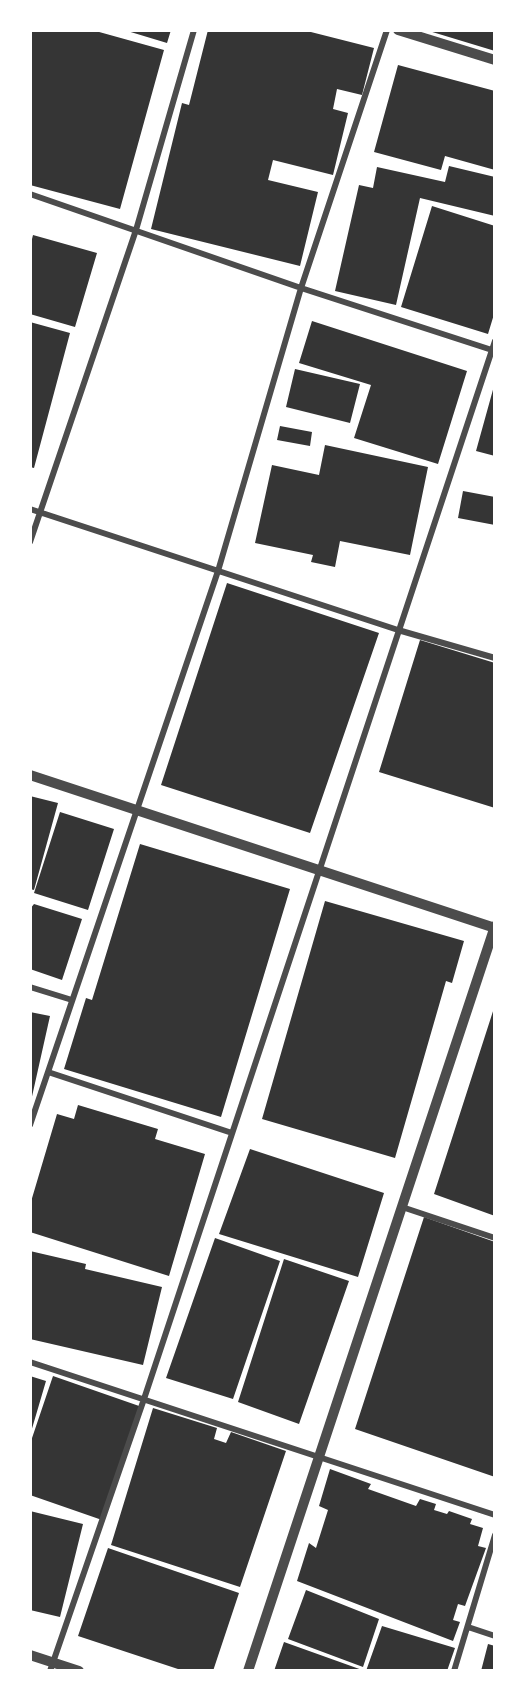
<!DOCTYPE html>
<html>
<head>
<meta charset="utf-8">
<style>
  body { margin:0 }
  #map { position:relative; width:525px; height:1701px; overflow:hidden; background:#fff; font-family:Literata,serif }
  canvas { display:block }
  .frame { position:absolute; inset:0; border:32px solid #fff; pointer-events:none }
</style>
</head>
<body>
<div id="map">
<canvas width="525" height="1701"></canvas>
<div class="frame"></div>
</div>
<script>
const g = document.querySelector('canvas').getContext('2d');
g.lineJoin = 'round';
function paint(path, color) {
  g.fillStyle = color;
  g.fill(path, 'evenodd');
}
function toPath(rows) {
  const path = new Path2D();
  for (const r of rows) {
    path.moveTo(r[0], r[1]);
    for (let i = 2; i < r.length; i += 2) path.lineTo(r[i], r[i + 1]);
  }
  return path;
}
function strokePath(path, color, width, dash) {
  g.strokeStyle = color;
  g.lineWidth = width;
  g.lineCap = dash ? 'butt' : 'round';
  g.setLineDash(dash || []);
  g.stroke(path);
}
const building = toPath([
  [30,30,92,30,164,50,120,209,30,185],
  [124,30,171,30,167,43],
  [208,30,303,30,374,48,362,95,337,89,333,109,348,113,333,175,273,160,268,180,318,192,300,266,151,229,182,103,189,105],
  [429,30,495,30,495,51,429,31],
  [398,65,495,91,495,170,445,156,441,170,374,152],
  [449,166,495,177,495,216,420,198,396,305,335,291,359,185,373,188,377,167,445,182],
  [432,206,495,226,495,311,488,334,401,307],
  [33,235,97,253,75,327,30,314,30,247],
  [312,321,467,371,438,464,354,438,371,385,299,363],
  [30,322,70,333,34,468,30,467],
  [295,369,360,384,350,423,286,407],
  [494,386,495,387,495,456,476,451],
  [280,426,312,432,310,446,277,440],
  [325,445,428,467,410,555,340,541,335,567,311,562,313,555,255,543,272,465,319,475],
  [463,491,495,497,495,525,458,518],
  [227,583,379,633,310,833,161,785],
  [420,640,495,663,495,808,379,772],
  [30,796,58,803,34,890,30,889],
  [60,812,114,829,88,910,34,893],
  [140,844,290,889,221,1117,64,1069,86,998,92,1000],
  [325,901,464,941,452,983,446,981,395,1158,262,1119],
  [34,904,82,919,62,980,30,969,30,909],
  [495,1005,495,1216,434,1194],
  [30,1012,50,1016,31,1101,30,1101],
  [78,1105,158,1129,155,1139,205,1154,169,1276,30,1232,30,1205,57,1114,74,1119],
  [250,1149,384,1193,358,1277,219,1234],
  [424,1217,495,1242,495,1477,355,1429],
  [215,1238,280,1261,233,1399,166,1378],
  [30,1251,86,1264,85,1269,162,1287,143,1365,30,1339],
  [284,1259,349,1281,299,1424,238,1402],
  [30,1376,46,1381,31,1432,30,1432],
  [53,1376,142,1407,102,1520,30,1495,30,1444],
  [153,1408,217,1428,214,1439,226,1443,231,1432,286,1451,240,1587,111,1545],
  [330,1469,371,1484,368,1489,416,1506,420,1499,436,1504,434,1510,447,1514,449,1511,472,1519,470,1524,483,1528,478,1546,486,1548,465,1606,458,1604,453,1620,460,1622,453,1641,297,1581,309,1543,316,1548,328,1510,319,1506],
  [30,1511,83,1524,60,1617,30,1610],
  [108,1548,239,1593,213,1671,184,1671,78,1636],
  [306,1590,379,1619,363,1667,288,1639],
  [382,1626,455,1648,447,1671,366,1671],
  [284,1642,365,1671,274,1671],
  [488,1644,495,1646,495,1671,481,1671]
]);
const minor = toPath([
  [30,194,301,288,495,351],
  [30,509,398,630,495,658],
  [30,542,136,230,194,30],
  [30,987,72,1000],
  [48,1072,232,1133],
  [30,1125,218,571,301,288,387,30],
  [402,1207,495,1238],
  [30,1362,495,1515],
  [468,1627,495,1636],
  [50,1671,144,1399,495,341],
  [454,1671,495,1535]
]);
const tertiary = toPath([
  [398,30,495,60],
  [30,775,495,928],
  [30,1655,79,1671],
  [248,1671,495,926]
]);
paint(building, '#353535');
strokePath(minor, '#4c4c4c', 6);
strokePath(tertiary, '#4c4c4c', 10);
</script>
</body>
</html>
